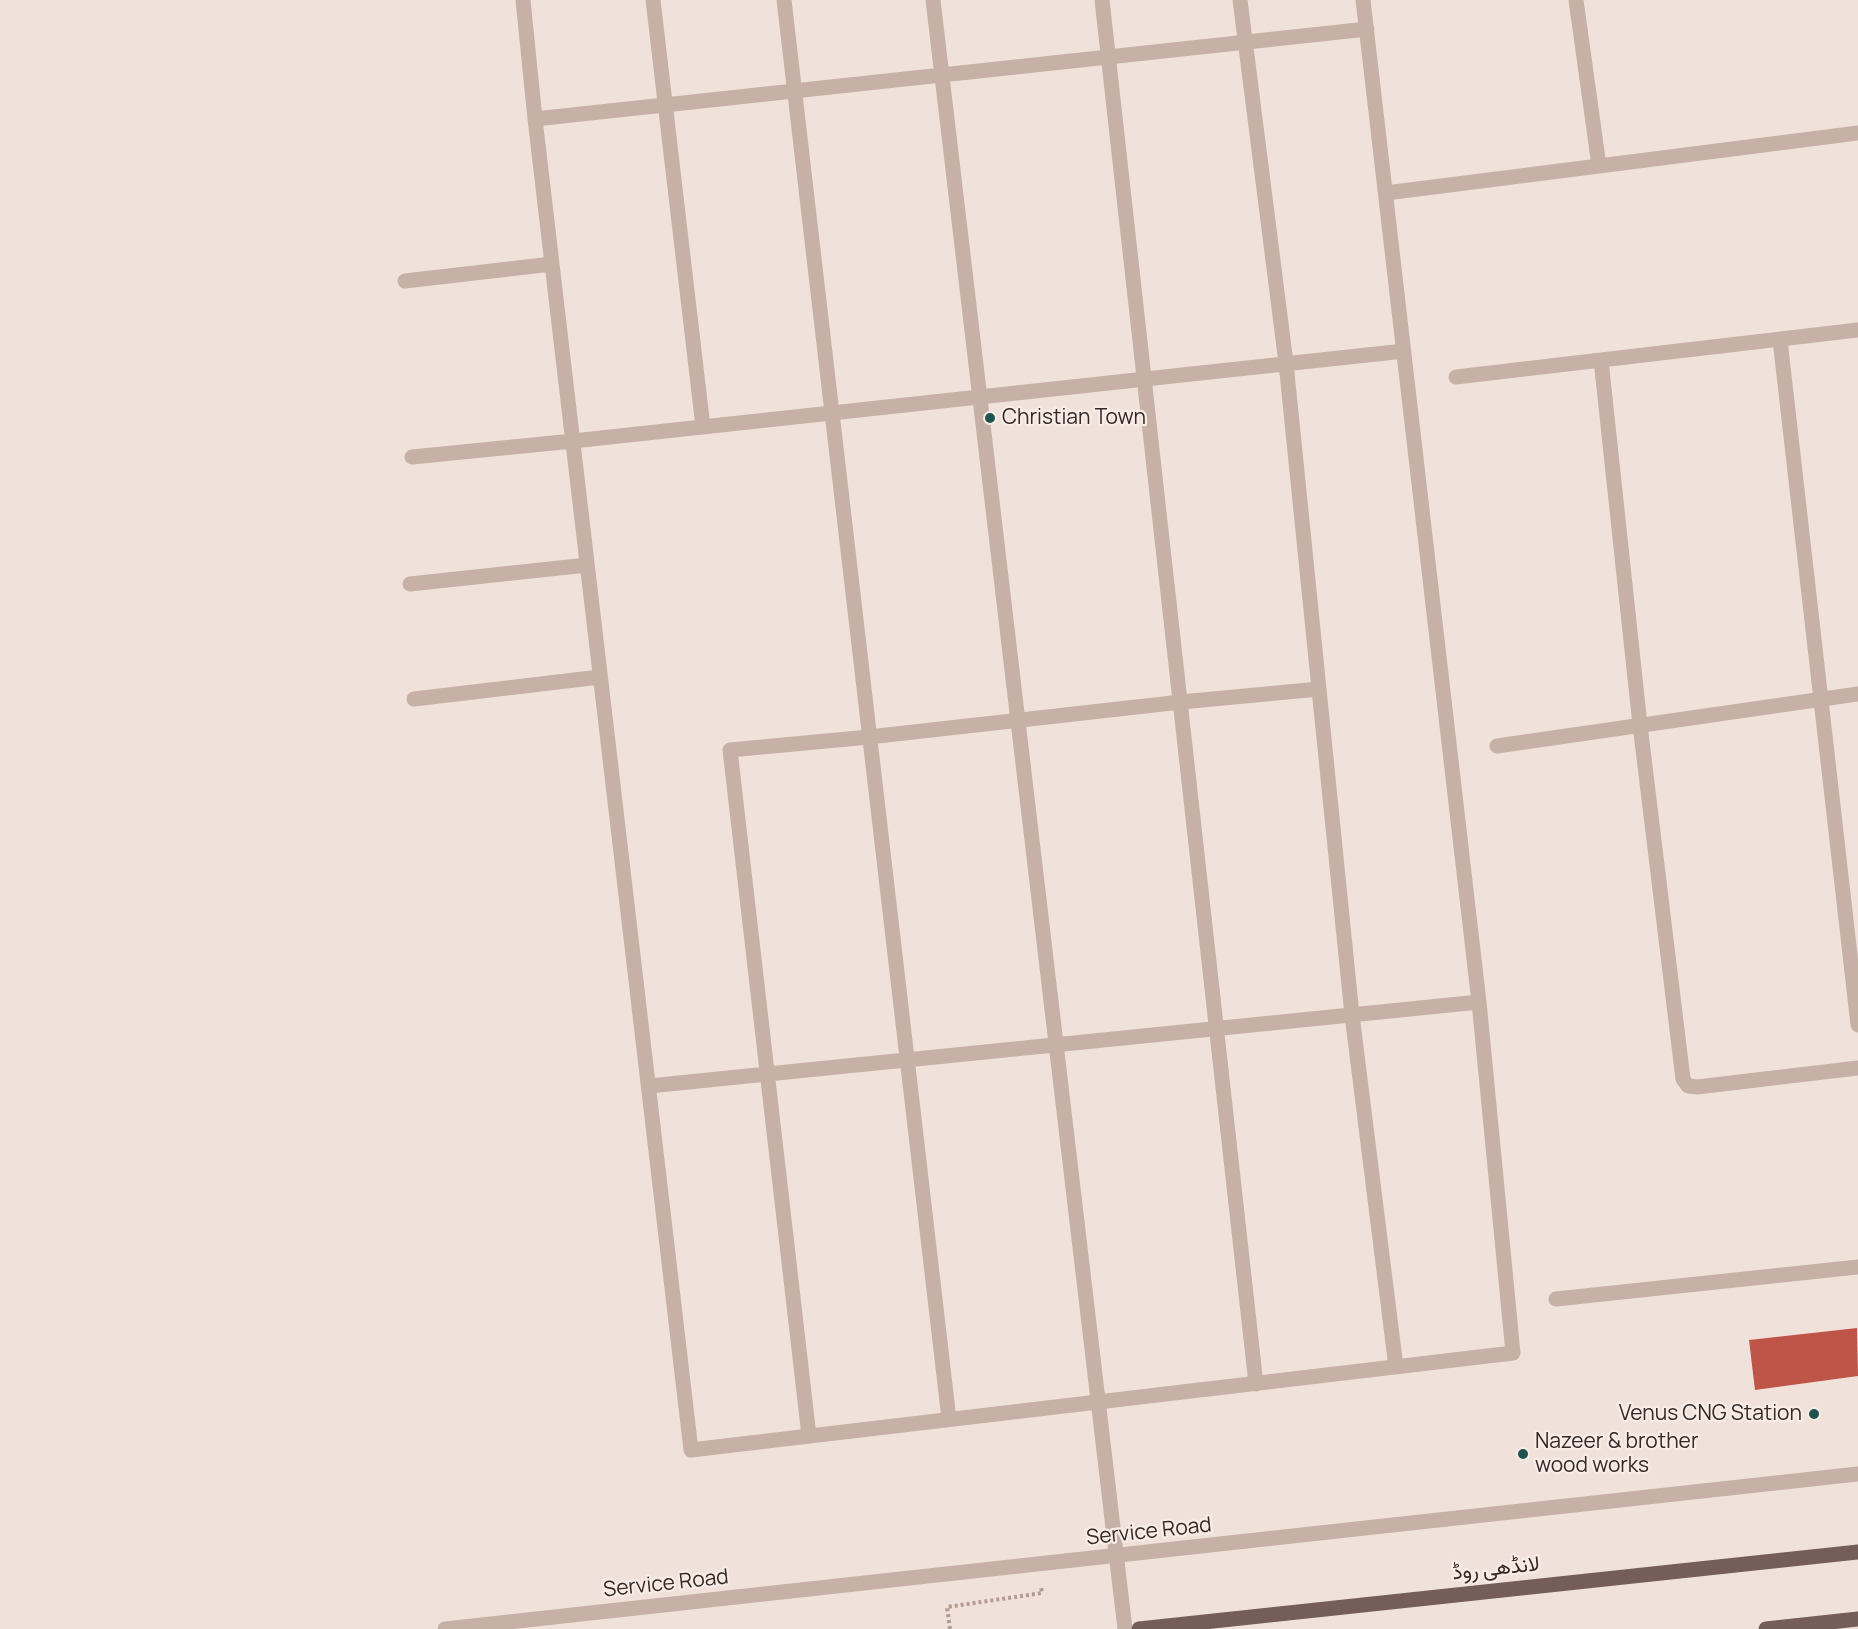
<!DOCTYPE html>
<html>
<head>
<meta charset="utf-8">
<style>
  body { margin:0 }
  canvas { display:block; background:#f0e2da }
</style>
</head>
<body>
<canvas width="1858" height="1629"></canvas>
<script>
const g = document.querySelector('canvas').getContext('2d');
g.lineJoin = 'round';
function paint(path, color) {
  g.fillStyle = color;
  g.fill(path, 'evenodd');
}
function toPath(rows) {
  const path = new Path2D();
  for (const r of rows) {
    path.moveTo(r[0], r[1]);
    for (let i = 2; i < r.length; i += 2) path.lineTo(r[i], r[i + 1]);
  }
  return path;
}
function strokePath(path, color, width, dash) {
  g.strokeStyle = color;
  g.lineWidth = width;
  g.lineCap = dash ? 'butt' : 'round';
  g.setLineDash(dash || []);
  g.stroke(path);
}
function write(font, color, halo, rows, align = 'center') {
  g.font = font + ' Manrope,Vazirmatn,sans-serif';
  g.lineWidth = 4.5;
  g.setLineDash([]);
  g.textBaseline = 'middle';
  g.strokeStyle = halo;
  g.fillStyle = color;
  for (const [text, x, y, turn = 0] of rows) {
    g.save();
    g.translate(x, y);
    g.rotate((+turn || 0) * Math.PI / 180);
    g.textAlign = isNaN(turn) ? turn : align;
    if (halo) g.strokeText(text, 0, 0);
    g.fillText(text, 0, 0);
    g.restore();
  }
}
const building = toPath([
  [1857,1328,1858,1376,1755,1390,1749,1340]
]);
const path = toPath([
  [950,1629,947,1607,1042,1593,1041,1587]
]);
const service = toPath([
  [1556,1299,1858,1267],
  [445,1629,1858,1474]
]);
const minor = toPath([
  [523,0,535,119,691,1450,1513,1353,1479,1002,1363,0],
  [653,0,703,427],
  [784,0,949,1419],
  [933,0,1125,1629],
  [1102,0,1256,1384],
  [1240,0,1286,363,1352,1015,1396,1367],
  [535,119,1367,29],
  [1599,166,1858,133],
  [1386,193,1599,166,1576,0],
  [405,281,552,264],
  [1780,340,1858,1025],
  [1601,360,1640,725,1683,1079,1688,1086,1697,1087,1858,1068],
  [1456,377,1858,330],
  [412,457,573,441,1404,351],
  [410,584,587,565],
  [414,699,600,677],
  [1497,746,1858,694],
  [649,1086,1479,1002],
  [809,1436,730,750,869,737,1181,702,1319,689]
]);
const primary = toPath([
  [1139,1629,1858,1552],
  [1766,1629,1858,1619]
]);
const markers = [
  [990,418,6,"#1f534f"],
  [1814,1414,6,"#1f534f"],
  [1523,1454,6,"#1f534f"]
];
const poiNames = [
  ["Christian Town",1002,418],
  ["Venus CNG Station",1802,1414,"right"],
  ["Nazeer & brother",1535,1442],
  ["wood works",1535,1466]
];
const streetNames = [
  ["Service Road",1149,1532,-6],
  ["لانڈھی روڈ",1496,1569,-6],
  ["Service Road",666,1584,-6]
];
paint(building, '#bf5548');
strokePath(path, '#b39b91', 4, [3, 3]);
strokePath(service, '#c7b1a6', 15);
strokePath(minor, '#c7b1a6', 15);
strokePath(primary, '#755e59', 15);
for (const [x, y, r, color] of markers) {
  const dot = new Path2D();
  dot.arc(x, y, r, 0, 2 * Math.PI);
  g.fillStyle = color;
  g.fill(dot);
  strokePath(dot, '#f8ede6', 2);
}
write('21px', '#342927', '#f8ede6', poiNames, 'left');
write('21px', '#342927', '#f8ede6', streetNames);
</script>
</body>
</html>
